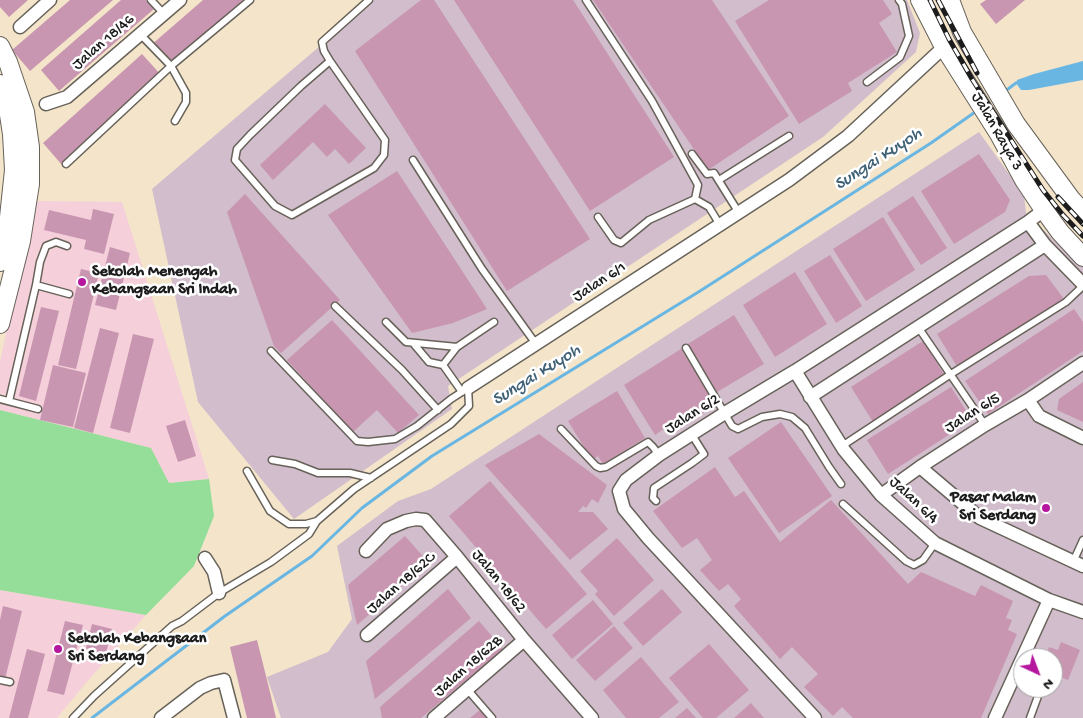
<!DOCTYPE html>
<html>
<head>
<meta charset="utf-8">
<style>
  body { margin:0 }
  #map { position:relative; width:1083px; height:718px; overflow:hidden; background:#f3e4ca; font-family:"Gochi Hand",sans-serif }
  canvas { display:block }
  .north { position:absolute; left:1013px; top:648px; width:50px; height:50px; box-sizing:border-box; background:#fff; border:1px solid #a4a4a4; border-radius:50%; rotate:137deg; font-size:14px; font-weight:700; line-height:20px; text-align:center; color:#1c1c1c }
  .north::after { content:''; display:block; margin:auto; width:18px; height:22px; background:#b5179e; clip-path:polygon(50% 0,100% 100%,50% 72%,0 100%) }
</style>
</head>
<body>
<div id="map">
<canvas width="1083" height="718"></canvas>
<div class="north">N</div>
</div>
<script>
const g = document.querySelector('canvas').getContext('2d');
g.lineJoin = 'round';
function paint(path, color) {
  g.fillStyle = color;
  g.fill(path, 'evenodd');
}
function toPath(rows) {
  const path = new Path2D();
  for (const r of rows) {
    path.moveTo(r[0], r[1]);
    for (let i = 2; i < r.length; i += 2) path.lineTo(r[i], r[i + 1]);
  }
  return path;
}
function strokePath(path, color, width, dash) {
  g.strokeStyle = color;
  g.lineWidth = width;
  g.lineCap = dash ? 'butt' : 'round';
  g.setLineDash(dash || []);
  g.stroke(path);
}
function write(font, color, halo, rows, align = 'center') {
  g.font = font + ' "Gochi Hand",sans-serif';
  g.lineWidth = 5;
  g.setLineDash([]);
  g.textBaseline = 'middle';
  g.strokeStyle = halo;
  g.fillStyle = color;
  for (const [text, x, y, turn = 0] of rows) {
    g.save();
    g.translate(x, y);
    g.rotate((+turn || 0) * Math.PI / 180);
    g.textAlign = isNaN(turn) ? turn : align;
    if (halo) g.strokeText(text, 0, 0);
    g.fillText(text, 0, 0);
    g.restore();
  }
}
const built = toPath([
  [34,201,122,202,209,479,169,483,150,448,0,410,0,362],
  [0,590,146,615,85,684,57,718,0,718]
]);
const industrial = toPath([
  [374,0,907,0,920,33,916,52,823,137,448,386,452,409,294,519,198,402,152,189],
  [979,132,1024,195,1026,213,1063,249,1083,265,1083,718,281,718,267,677,328,652,352,619,337,546,398,501,431,489],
  [1023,658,1053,658,1053,688,1023,688]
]);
const green = toPath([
  [0,410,151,448,169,483,209,479,214,516,194,566,146,615,0,590]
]);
const water = toPath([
  [1083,61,1083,80,1029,90,1021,90,1016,83,1017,80,1034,74]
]);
const stream = toPath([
  [1004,92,1016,83],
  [92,718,225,616,312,556,362,508,432,456,700,291,931,143,978,110]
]);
const building = toPath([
  [0,0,28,0,9,17,0,7],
  [70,0,113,0,30,71,12,50],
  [121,0,146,0,154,9,59,91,41,70],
  [203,0,252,0,171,70,150,46],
  [421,0,434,0,590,239,507,291,355,51],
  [454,0,573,0,674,157,590,211],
  [593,0,712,0,789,116,708,170],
  [769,0,883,0,892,14,879,23,897,52,848,83,852,91,799,124,735,21],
  [986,0,1025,0,996,24,980,4],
  [142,54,161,75,62,165,43,143],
  [325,104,366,148,349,164,335,149,327,157,313,142,273,180,260,165],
  [979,154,1010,200,1005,212,954,244,921,191],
  [397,171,487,309,453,323,412,333,328,215],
  [245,194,340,300,281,353,274,346,227,212],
  [913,196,947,248,921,265,887,213],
  [93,209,114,214,104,254,84,249,86,240,44,230,49,210,91,220],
  [883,217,915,270,866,301,833,249],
  [110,247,130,253,116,310,95,305],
  [830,255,862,306,836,323,804,271],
  [81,269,99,273,76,369,58,365],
  [795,272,827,324,775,357,743,305],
  [1046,275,1064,299,958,368,937,334,1029,276],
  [41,307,59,311,36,401,19,396],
  [1074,309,1083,322,1083,351,988,414,965,381],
  [734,315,764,364,717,392,688,344],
  [332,320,419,415,398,433,377,410,353,432,287,360],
  [100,328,119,333,93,433,74,428],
  [133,334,154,339,130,433,110,428],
  [923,341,945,376,873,422,851,387],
  [681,349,716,405,672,433,668,426,655,435,624,385],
  [53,365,86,373,73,427,40,420],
  [1083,382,1083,422,1057,410,1059,399],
  [951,387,972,420,888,474,867,440],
  [617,391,645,438,603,464,598,456,592,460,568,421],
  [185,420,196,456,178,462,166,426],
  [781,422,832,496,779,533,728,458],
  [539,434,607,485,598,503,592,499,586,508,583,506,578,512,593,512,608,529,570,560,485,465],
  [715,467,735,497,744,491,780,542,831,500,908,584,921,572,975,596,981,585,1013,601,1006,618,1012,620,1008,630,1017,634,981,718,853,718,842,707,833,716,804,687,818,674,792,647,780,659,734,606,741,599,728,584,719,591,700,570,712,560,697,538,682,548,653,511],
  [490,481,587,594,546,629,449,516],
  [405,536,429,563,357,625,348,585],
  [617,538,654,580,614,616,595,594,598,591,580,571],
  [448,589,471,618,375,699,366,661],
  [662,589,682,612,643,646,623,623],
  [593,600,613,624,572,659,552,635],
  [3,606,22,611,5,679,0,678,0,620],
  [65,621,83,625,64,695,47,691],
  [479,621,503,649,421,718,382,718,380,707],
  [92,624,112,629,104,661,84,656],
  [614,626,633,648,595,681,576,660],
  [257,640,270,692,276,718,247,718,240,689,230,647],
  [1061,642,1080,650,1068,680,1053,674,1053,658,1045,658,1049,647,1058,650],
  [709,644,749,690,716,718,703,718,669,678],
  [27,649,45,654,28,718,9,718],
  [641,657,679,702,659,718,626,718,603,690],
  [751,703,764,718,734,718],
  [687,708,696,718,675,718],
  [480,710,487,718,470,718]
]);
const lane = toPath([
  [151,0,164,14],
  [586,0,652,101,698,185,695,199],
  [140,34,171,66,186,93,186,102,175,121],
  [330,61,385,140,384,155,374,168,292,215,275,206,235,160,237,149,250,135,301,86,330,61],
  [330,61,324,51,322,42,369,0],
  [867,82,900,57,909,36,902,4,899,0],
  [692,154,707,174,714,173,739,213],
  [413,160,482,269,536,344],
  [66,164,171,66,250,0],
  [719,180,789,136],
  [598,217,614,240,621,243,649,220,695,199,709,207,720,225],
  [36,285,69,294],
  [335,306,402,370,438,410],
  [386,322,406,342,457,347],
  [918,327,985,425],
  [413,343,429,362,443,365],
  [686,348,732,426,738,429,762,417,780,414,792,417,805,428,829,467,841,484],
  [462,392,443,365,457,347,494,322],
  [0,399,38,409],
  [9,401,36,285,40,262,46,246,56,242,67,246],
  [561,429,596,466,600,468,606,467,648,442,653,447,659,455],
  [842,446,951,374,1066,302,1083,286],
  [272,460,295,464,318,473,350,473,371,478],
  [247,471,270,511,289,524,306,524,317,521],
  [656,501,653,498,654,488,692,463,704,454,692,435],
  [843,504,906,561,914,565,923,560,935,543],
  [1073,562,1083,540],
  [0,680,10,682],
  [467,689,492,718],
  [73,718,94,696,172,626,182,621,219,593,271,562,309,534,317,521,354,489,451,424,469,406,468,388,451,399,417,426,395,439,368,442,357,441,271,351],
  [1030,718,1041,688]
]);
const street = toPath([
  [20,27,50,0],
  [46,104,67,97,180,0],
  [1028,222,1045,245,1083,284],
  [795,371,844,450,881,495,935,543,1049,600,1083,612],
  [468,388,789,180,848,136,944,47],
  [810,397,1045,245],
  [1028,400,1039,416,1083,438],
  [920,467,980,518,1083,566],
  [881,495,920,467,985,425,1028,400,1083,363],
  [366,551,387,529,406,521,416,519,425,520,457,557,524,640,592,718],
  [205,558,214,572,219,593],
  [367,635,457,557],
  [161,718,200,688,211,683,224,680,234,718],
  [434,718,524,640],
  [815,718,648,538,624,509,619,491,626,480,659,455,725,413,795,371,1028,222,1044,210],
  [995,718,1049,600]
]);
const secondary = toPath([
  [920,0,944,47,999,134,1024,180,1044,210,1060,232,1083,257],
  [950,0,962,32,1016,124,1071,199,1083,212],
  [0,46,8,62,25,112,30,147,30,184,21,241,0,324],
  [0,84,7,102,12,134,14,170,7,236,0,262]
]);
const rail = toPath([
  [930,0,949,39,972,79,1043,190,1063,215,1083,236],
  [938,0,977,73],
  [1058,197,1083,224]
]);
const markers = [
  [82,282,5,"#b5179e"],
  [1046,508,5,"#b5179e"],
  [58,649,5,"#b5179e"]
];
const streetNames = [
  ["Jalan 18/46",104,43,-41],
  ["Jalan Raya 3",996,132,60],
  ["Jalan 6/1",600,283,-33],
  ["Jalan 6/5",973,414,-32],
  ["Jalan 6/2",693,415,-32],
  ["Jalan 6/4",913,501,43],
  ["Jalan 18/62",498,582,51],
  ["Jalan 18/62C",402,584,-41],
  ["Jalan 18/62B",469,667,-41]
];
const poiNames = [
  ["Sekolah Menengah",92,273],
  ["Kebangsaan Sri Indah",92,291],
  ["Pasar Malam",1036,499,"right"],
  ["Sri Serdang",1036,517,"right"],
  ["Sekolah Kebangsaan",68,640],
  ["Sri Serdang",68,658]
];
const waterNames = [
  ["Sungai Kuyoh",879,160,-33],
  ["Sungai Kuyoh",537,376,-32]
];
paint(built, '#f5cfd9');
paint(industrial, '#d1bdcb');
paint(green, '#95de9a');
paint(water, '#6ab6e3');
strokePath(stream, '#6ab6e3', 3);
paint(building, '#c896b0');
strokePath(lane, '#676259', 9);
strokePath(street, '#676259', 15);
strokePath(secondary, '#676259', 20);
strokePath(lane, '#fff', 6);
strokePath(street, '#fff', 12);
strokePath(secondary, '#fff', 18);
strokePath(rail, '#1c1c1c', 5);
strokePath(rail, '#fff', 3, [9]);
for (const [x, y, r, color] of markers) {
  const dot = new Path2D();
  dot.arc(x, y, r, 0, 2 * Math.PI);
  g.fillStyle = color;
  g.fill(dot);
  strokePath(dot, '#fff', 2);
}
write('16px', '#1c1c1c', '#fff', streetNames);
write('bold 16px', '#1c1c1c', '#fff', poiNames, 'left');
write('italic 18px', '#3f6176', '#fff', waterNames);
</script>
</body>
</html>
